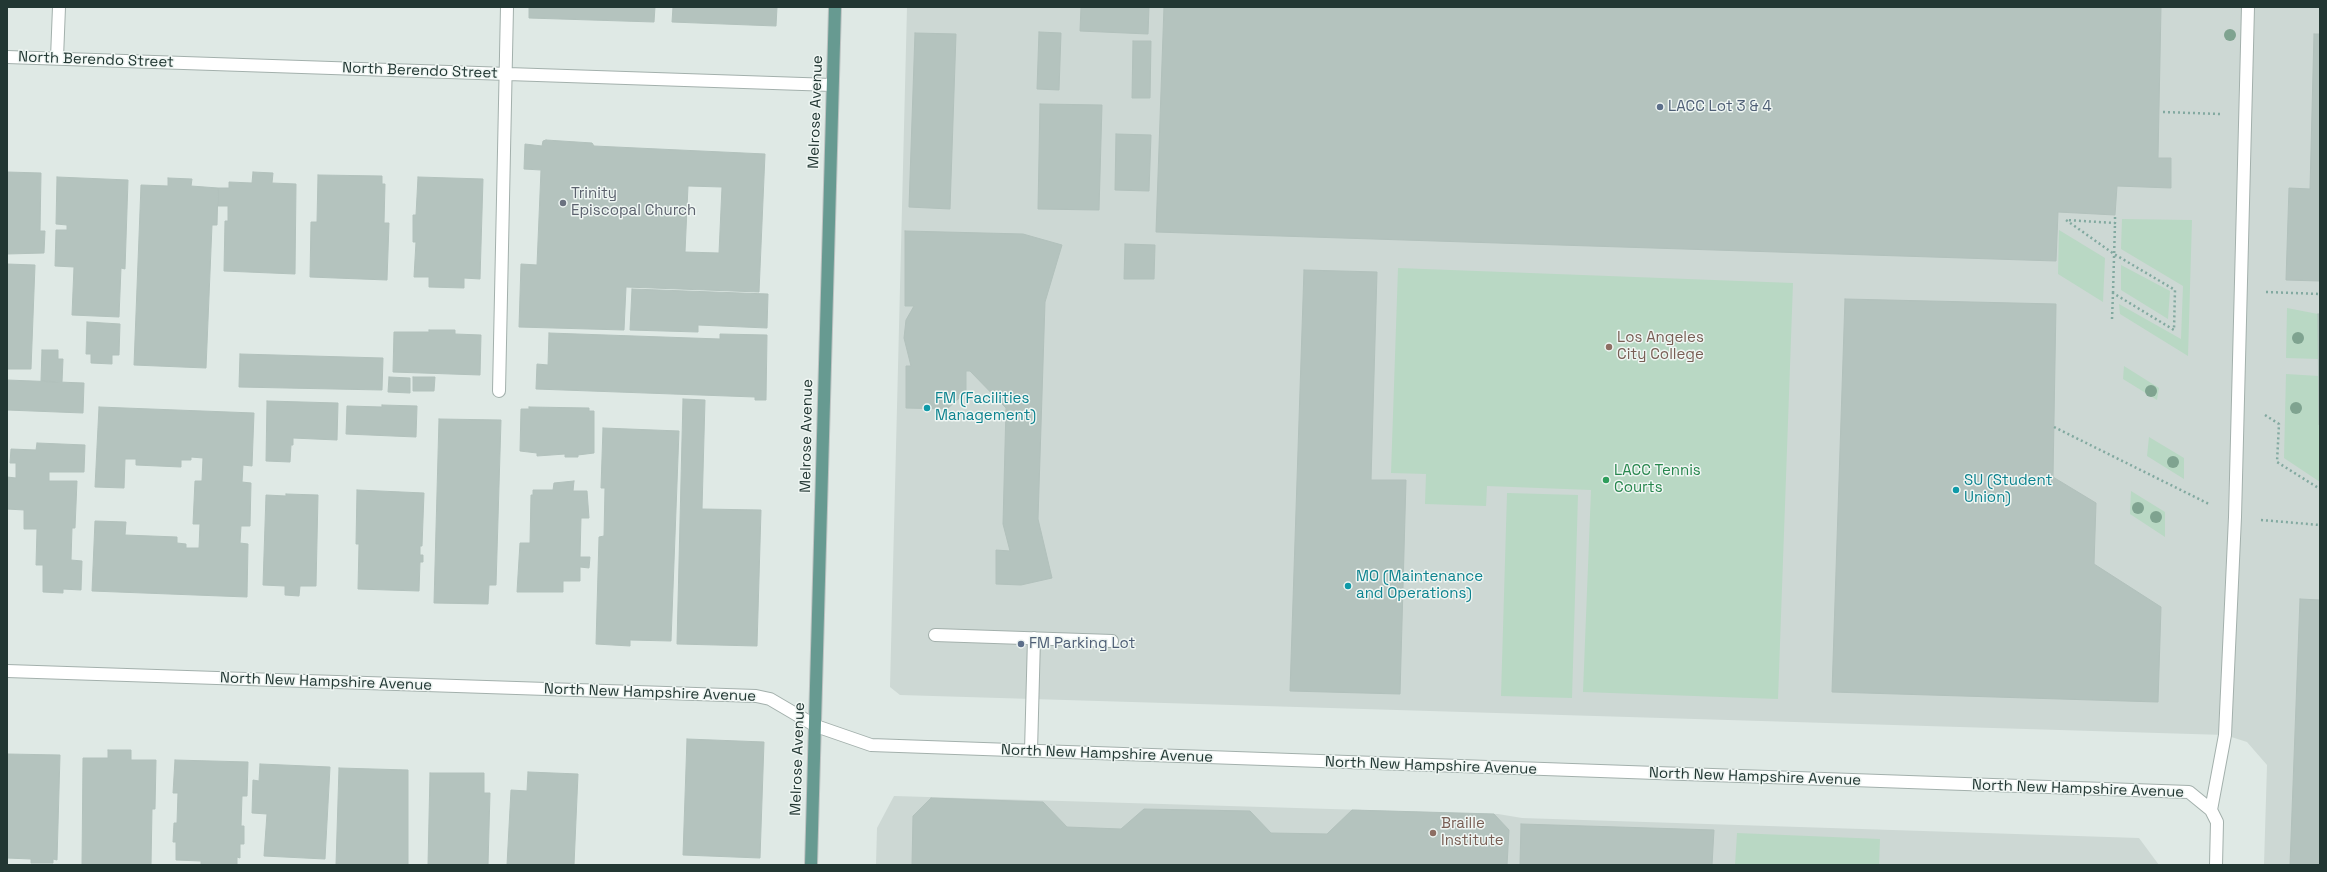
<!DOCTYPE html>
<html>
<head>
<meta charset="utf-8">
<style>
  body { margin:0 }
  #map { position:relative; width:2327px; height:872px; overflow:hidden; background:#dfe9e5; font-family:"Space Grotesk",sans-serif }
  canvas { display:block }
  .frame { position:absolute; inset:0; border:8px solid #223733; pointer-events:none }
</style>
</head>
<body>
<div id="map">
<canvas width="2327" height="872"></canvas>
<div class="frame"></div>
</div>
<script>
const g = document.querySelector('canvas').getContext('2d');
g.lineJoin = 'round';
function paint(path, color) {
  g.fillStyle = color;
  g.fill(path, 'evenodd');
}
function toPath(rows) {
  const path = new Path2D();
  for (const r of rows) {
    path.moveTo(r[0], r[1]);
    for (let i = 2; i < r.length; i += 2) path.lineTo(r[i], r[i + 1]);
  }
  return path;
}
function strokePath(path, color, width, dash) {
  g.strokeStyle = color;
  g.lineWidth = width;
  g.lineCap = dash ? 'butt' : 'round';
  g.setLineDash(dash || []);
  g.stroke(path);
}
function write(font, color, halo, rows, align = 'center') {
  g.font = font + ' "Space Grotesk",sans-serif';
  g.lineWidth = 3;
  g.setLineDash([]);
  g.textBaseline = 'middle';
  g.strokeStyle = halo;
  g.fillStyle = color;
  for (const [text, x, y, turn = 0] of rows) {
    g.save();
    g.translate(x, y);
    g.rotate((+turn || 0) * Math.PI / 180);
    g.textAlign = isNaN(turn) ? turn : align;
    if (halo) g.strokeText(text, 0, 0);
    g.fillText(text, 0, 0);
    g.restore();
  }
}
const built = toPath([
  [907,7,2320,7,2320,865,2264,865,2267,765,2247,742,2225,735,900,695,890,687],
  [894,796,1498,814,1522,818,2139,838,2159,865,876,865,877,828]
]);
const green = toPath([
  [2122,219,2192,220,2188,356,2120,314,2119,304,2181,339,2183,286,2121,249],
  [2059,230,2105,258,2103,302,2058,274],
  [2121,265,2170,291,2168,319,2121,290],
  [1398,268,1793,283,1778,699,1583,692,1591,490,1487,486,1486,506,1425,504,1426,474,1391,473],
  [2287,308,2318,314,2319,359,2286,358],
  [2124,366,2159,388,2157,400,2123,379],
  [2286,374,2319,376,2320,482,2284,458],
  [2149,437,2184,458,2184,479,2147,456],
  [2131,491,2165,512,2165,537,2130,514],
  [1507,493,1578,495,1572,698,1501,696],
  [1737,833,1880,839,1879,865,1735,865]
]);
const building = toPath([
  [529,7,655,7,654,22,529,18,529,7],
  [673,7,777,7,776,26,672,22,673,7],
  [1081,7,1149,7,1148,34,1080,31,1081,7],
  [1164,7,2161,7,2158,158,2171,158,2171,188,2117,186,2115,215,2058,212,2056,261,1156,232,1164,7],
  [1039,32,1061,33,1059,90,1037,89,1039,32],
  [915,33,956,34,950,209,909,207,915,33],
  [2314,34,2320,34,2320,281,2286,280,2289,188,2310,189,2314,34],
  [1133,41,1151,41,1150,98,1132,98,1133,41],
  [1040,104,1102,105,1099,210,1038,209,1040,104],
  [1116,134,1151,135,1149,191,1115,190,1116,134],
  [546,140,592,143,594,146,765,154,759,292,626,287,624,330,519,327,521,264,537,265,541,170,524,169,525,144,542,146,543,141,546,140],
  [688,186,722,187,719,253,685,252,688,186],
  [7,172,41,173,40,231,45,231,44,253,7,254,7,172],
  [253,172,273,173,272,183,296,184,295,274,224,271,225,221,228,221,228,206,218,206,218,188,229,188,229,182,252,183,253,172],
  [318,175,382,176,382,184,385,184,384,223,389,223,387,280,310,277,311,222,317,222,318,175],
  [57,177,128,180,125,269,121,268,119,317,72,315,74,267,55,266,56,230,67,230,67,225,56,224,57,177],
  [418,177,483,179,480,279,464,278,464,288,429,287,429,277,414,277,416,242,413,242,413,215,416,215,418,177],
  [168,178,192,179,191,186,218,188,217,225,212,225,206,368,134,365,141,185,168,186,168,178],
  [905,231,1023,234,1062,245,1045,302,1038,519,1052,578,1021,585,996,584,996,550,1010,551,1003,524,1006,408,970,371,966,371,966,392,947,409,906,408,906,366,911,366,904,338,906,320,914,306,905,306,905,231],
  [1125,244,1155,245,1154,279,1124,279,1125,244],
  [7,264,35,265,31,369,7,369,7,264],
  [1304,270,1377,272,1371,480,1406,480,1400,694,1290,691,1304,270],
  [632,289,768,294,767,328,698,325,698,332,630,330,632,289],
  [1845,299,2056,304,2053,477,2096,503,2094,564,2161,607,2158,702,1832,692,1845,299],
  [2318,314,2320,314,2320,425,2319,425,2318,314],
  [87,322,120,324,119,355,112,355,112,364,91,363,91,354,86,354,87,322],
  [429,330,455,330,455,334,481,335,480,375,393,372,394,332,429,332,429,330],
  [549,333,720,339,720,334,767,335,766,400,755,400,755,397,536,389,537,364,548,365,549,333],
  [42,350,58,350,58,359,63,359,62,382,41,381,42,350],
  [240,354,383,358,382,390,239,387,240,354],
  [389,377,410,378,410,393,388,392,389,377],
  [413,377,435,377,434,391,413,391,413,377],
  [7,380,84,383,83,413,7,410,7,380],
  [683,399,705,400,702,509,761,510,757,646,677,644,683,399],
  [267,401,338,403,337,440,293,438,293,445,291,445,290,462,266,461,267,401],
  [382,405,417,406,416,437,346,434,347,406,382,407,382,405],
  [99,407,254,413,252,466,243,465,242,482,251,483,250,526,241,526,240,543,248,544,247,597,92,591,95,521,126,522,125,535,177,537,177,543,186,544,186,548,199,548,200,524,193,524,195,481,202,481,203,458,191,457,191,460,181,460,181,467,136,465,136,459,125,459,124,488,95,487,99,407],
  [529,407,589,408,589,411,594,411,594,453,578,455,578,457,565,457,565,454,537,456,537,453,520,451,521,409,529,409,529,407],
  [439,419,501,420,496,585,489,585,488,604,434,603,439,419],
  [603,428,679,431,671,641,630,640,630,646,596,644,599,537,604,536,605,488,601,488,603,428],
  [37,443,85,445,84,472,49,472,49,481,77,481,75,528,72,528,71,560,82,561,81,590,63,589,63,593,43,592,43,565,36,565,37,529,24,529,24,510,7,509,7,477,16,478,16,463,10,463,11,449,36,450,37,443],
  [574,481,573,491,587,491,589,518,581,518,580,557,590,557,589,568,580,567,580,581,563,581,563,592,517,592,520,543,530,543,531,495,533,495,533,490,553,490,554,483,574,481],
  [357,490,424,493,422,546,420,546,420,555,423,555,423,562,420,562,419,591,358,589,359,544,356,544,357,490],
  [286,494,318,495,316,586,300,586,299,596,285,595,285,586,263,585,266,495,286,496,286,494],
  [2300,599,2320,600,2320,865,2290,865,2300,599],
  [687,739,764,742,760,858,683,855,687,739],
  [108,750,131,750,131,760,156,760,155,809,152,809,151,865,82,865,83,758,108,758,108,750],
  [7,754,60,755,57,860,53,859,53,863,31,863,31,859,7,858,7,754],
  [175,760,248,762,247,796,242,796,241,826,244,826,244,844,240,844,240,858,237,857,237,865,201,865,201,861,176,860,176,842,173,842,174,823,177,823,178,793,173,793,175,760],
  [260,764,330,767,325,859,264,856,267,814,252,813,253,780,259,781,260,764],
  [339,768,408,770,408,865,336,865,339,768],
  [528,772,578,774,574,865,507,865,511,790,527,791,528,772],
  [430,773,484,773,484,793,490,793,488,865,428,865,430,773],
  [931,798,1043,802,1067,827,1121,829,1144,809,1250,811,1271,833,1327,834,1352,810,1494,814,1509,830,1507,865,912,865,913,816,931,798],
  [1521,824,1714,830,1712,865,1520,865,1521,824]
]);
const path = toPath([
  [2163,112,2220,114],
  [2266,292,2320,294],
  [2113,293,2115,223],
  [2112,319,2113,293,2174,330,2175,290,2114,254,2066,220,2115,223,2115,215],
  [2265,415,2279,424,2277,462,2320,489],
  [2054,427,2209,504],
  [2261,520,2320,525]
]);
const minor = toPath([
  [7,57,832,85],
  [57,58,59,7],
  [499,391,507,7],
  [935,635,1112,641],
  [7,671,756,696,770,699,816,726,871,745,2189,792,2211,810,2217,822,2216,865],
  [1031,751,1034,638],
  [2211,810,2225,735,2235,517,2248,7]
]);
const major = toPath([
  [811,865,835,7]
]);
const trees = [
  [2230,35],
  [2298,338],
  [2151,391],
  [2296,408],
  [2173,462],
  [2138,508],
  [2156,517]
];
const markers = [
  [1660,107,4,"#5c6f8a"],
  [563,203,4,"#6b7280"],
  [1609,347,4,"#8d6e63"],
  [927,408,4,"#0f9aa8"],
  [1606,480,4,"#2e9e5b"],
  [1956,490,4,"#0f9aa8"],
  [1348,586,4,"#0f9aa8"],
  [1021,644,4,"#5c6f8a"],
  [1433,833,4,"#8d6e63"]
];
const streetNames = [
  ["North Berendo Street",96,60,2],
  ["North Berendo Street",420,71,2],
  ["Melrose Avenue",816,112,-88],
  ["Melrose Avenue",807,436,-89],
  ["North New Hampshire Avenue",326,682,2],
  ["North New Hampshire Avenue",650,693,2],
  ["North New Hampshire Avenue",1107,754,2],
  ["Melrose Avenue",798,759,-88],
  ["North New Hampshire Avenue",1431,766,2],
  ["North New Hampshire Avenue",1755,777,2],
  ["North New Hampshire Avenue",2078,789,2]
];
const serviceNames = [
  ["LACC Lot 3 & 4",1668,107],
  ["FM Parking Lot",1029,644]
];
const worshipNames = [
  ["Trinity",571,194],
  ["Episcopal Church",571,211]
];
const educationNames = [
  ["Los Angeles",1617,338],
  ["City College",1617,355],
  ["Braille",1441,824],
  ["Institute",1441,841]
];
const cultureNames = [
  ["FM (Facilities",935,399],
  ["Management)",935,416],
  ["SU (Student",1964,481],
  ["Union)",1964,498],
  ["MO (Maintenance",1356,577],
  ["and Operations)",1356,594]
];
const leisureNames = [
  ["LACC Tennis",1614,471],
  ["Courts",1614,488]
];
paint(built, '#cdd8d4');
paint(green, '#b9d8c4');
paint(building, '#b4c3be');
strokePath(building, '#b2c1bc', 1);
strokePath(minor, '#a3b0ac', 14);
strokePath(major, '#bdc3c2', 14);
strokePath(path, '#82a9a0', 2.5, [2, 3]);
strokePath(minor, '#fff', 12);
strokePath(major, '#679a91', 12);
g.fillStyle = '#7fa390';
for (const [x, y] of trees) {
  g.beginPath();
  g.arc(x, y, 6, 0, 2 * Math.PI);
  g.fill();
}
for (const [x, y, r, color] of markers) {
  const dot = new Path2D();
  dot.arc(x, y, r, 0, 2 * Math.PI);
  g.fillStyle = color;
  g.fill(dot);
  strokePath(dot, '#eff6f3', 1.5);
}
write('15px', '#223733', '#eff6f3', streetNames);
write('15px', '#4e5e75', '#eff6f3', serviceNames, 'left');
write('15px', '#5b616d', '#eff6f3', worshipNames, 'left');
write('15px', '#785e54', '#eff6f3', educationNames, 'left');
write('15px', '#0d838f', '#eff6f3', cultureNames, 'left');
write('15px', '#27864d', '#eff6f3', leisureNames, 'left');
</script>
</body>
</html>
